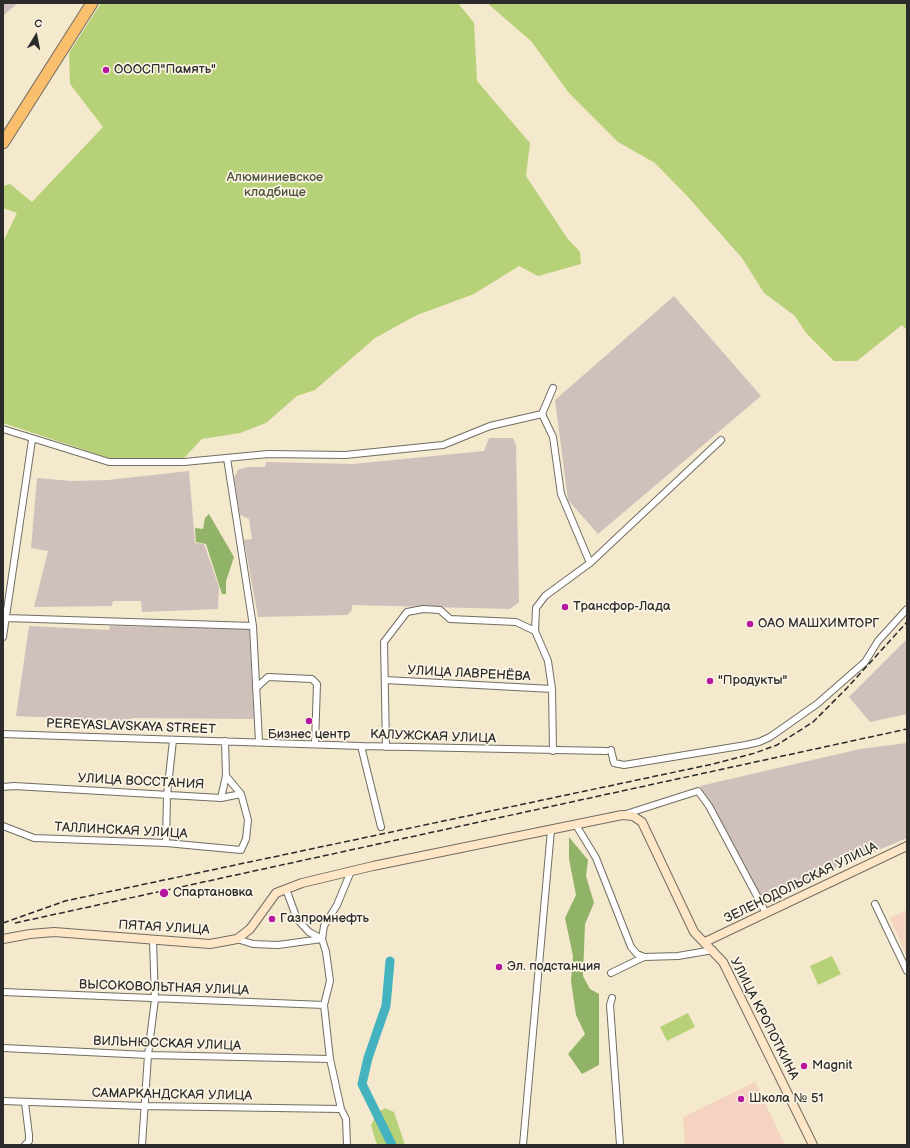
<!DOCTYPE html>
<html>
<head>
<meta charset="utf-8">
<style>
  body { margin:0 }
  #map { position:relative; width:910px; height:1148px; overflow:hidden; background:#f4e8cd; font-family:"Balsamiq Sans",sans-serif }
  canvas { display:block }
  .frame { position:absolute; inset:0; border:4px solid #2b2b2b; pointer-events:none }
  .north { position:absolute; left:16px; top:16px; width:40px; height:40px; -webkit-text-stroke:3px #fcf5e5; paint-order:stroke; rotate:10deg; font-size:11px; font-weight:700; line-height:16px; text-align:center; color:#2b2b2b }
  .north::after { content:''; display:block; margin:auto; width:14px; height:18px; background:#2b2b2b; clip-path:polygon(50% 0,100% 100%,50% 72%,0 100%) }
</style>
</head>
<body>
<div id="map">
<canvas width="910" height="1148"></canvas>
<div class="frame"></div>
<div class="north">С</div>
</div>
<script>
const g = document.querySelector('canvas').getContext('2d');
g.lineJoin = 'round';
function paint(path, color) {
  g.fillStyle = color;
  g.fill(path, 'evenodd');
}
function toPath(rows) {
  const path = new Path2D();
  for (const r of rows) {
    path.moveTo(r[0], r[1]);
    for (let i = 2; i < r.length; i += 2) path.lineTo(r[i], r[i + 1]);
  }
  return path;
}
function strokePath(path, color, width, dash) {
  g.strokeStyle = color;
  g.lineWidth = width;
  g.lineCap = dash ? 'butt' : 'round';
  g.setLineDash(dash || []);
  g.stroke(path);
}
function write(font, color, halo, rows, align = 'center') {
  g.font = font + ' "Balsamiq Sans",sans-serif';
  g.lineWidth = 3.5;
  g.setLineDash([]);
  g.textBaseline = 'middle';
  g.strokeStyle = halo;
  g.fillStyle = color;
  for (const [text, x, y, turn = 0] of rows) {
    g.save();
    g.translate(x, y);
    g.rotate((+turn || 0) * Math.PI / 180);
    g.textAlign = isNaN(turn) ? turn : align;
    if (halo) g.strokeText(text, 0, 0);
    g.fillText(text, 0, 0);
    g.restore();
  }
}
const built = toPath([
  [907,910,907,957,890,918],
  [755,1082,785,1145,685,1145,683,1117]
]);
const industrial = toPath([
  [3,3,18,3,3,16],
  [674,296,761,396,598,534,568,500,555,400],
  [489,438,513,438,516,445,519,602,510,609,352,605,352,610,347,615,258,617,244,540,252,539,249,519,240,515,234,478,238,470,247,467,265,467,266,462,353,464,484,451],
  [189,471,195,543,204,544,219,587,218,609,142,612,141,601,113,601,112,606,34,607,48,551,31,548,37,478,72,481,108,480],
  [29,626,109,630,110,626,249,629,254,719,133,718,127,721,16,716],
  [907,639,907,714,870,722,849,697],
  [907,743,907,838,761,899,700,786,860,749]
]);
const green = toPath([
  [101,3,458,3,474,23,477,81,530,143,526,176,567,238,580,252,581,264,538,276,519,266,474,294,417,315,375,338,315,390,297,396,266,423,240,433,202,439,184,458,115,460,3,423,3,242,17,213,3,208,3,186,10,184,32,202,103,127,70,84,69,53],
  [487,3,907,3,907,330,902,325,857,361,834,361,806,333,795,316,764,293,742,258,689,198,655,163,618,142,569,93,531,41],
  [832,956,841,974,818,985,810,966],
  [688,1013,695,1027,667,1041,660,1027],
  [385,1108,394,1112,405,1145,377,1145,371,1125,377,1113]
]);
const forest = toPath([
  [209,514,234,557,226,581,226,594,222,594,206,544,196,542,195,528,203,529,205,518],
  [569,837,588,860,586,876,594,903,585,924,583,976,590,989,599,994,599,1065,582,1074,568,1054,585,1034,576,1015,571,981,573,956,565,918,576,895,569,859]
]);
const river = toPath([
  [390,961,386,1006,368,1058,362,1084,392,1145]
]);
const street = toPath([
  [553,388,542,414,553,437,561,494,590,563],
  [3,429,109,462,184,462,268,454,345,455,443,445,490,426,542,414],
  [227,458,253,626,259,742],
  [6,618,253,626],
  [3,637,32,440],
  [385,680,552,689],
  [256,688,268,677,312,679,317,684,315,744],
  [3,734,361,746,606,751],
  [361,746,381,827],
  [386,747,384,642,407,612,423,609,440,610,450,619,516,622,535,631],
  [611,750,614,763,624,765,746,745,759,742,770,737,817,704,865,662,878,641,907,609],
  [553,751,552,689,548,661,535,631,536,608,545,596,590,563,721,440],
  [3,787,14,786,221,798,226,776,225,741],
  [221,798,241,794],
  [626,814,698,791,709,806,766,913],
  [576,825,596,858,631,947,637,954,644,957,678,956,713,950],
  [3,826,34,838,166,843,241,850,246,839,248,820,241,794,226,776],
  [166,843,167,795,173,740],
  [286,889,297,919,309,932,322,939,326,952,330,981,324,1005,330,1059,341,1109,346,1119,347,1145],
  [875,904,907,971],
  [237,939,253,944,278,945,322,939,324,926,337,905,351,871],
  [611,973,644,957],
  [3,992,324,1005],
  [612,998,610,1005,620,1145],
  [3,1048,148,1055,330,1059],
  [3,1101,143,1106,341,1109],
  [25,1145,29,1141,29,1135,25,1103],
  [142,1145,148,1055,155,999,153,941],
  [523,1145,551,830]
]);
const secondary = toPath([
  [3,939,30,934,54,932,210,944,237,939,250,929,276,893,302,883,373,866,622,815,633,816,642,822,694,932,723,962,813,1145],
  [705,942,907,846]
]);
const highway = toPath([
  [3,143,92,3]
]);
const rail = toPath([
  [3,923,65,901,713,764,755,753,777,745,813,722,847,688,907,622],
  [15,923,907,729]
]);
const markers = [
  [106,70,4,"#b5179e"],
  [565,607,4,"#b5179e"],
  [750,624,4,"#b5179e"],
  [710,681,4,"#b5179e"],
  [309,721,4,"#b5179e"],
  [164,893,5,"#b5179e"],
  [272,919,4,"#b5179e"],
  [499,967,4,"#b5179e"],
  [804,1066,4,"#b5179e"],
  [741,1099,4,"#b5179e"]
];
const poiNames = [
  ["ОООСП\"Память\"",114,70],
  ["Трансфор-Лада",573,607],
  ["ОАО МАШХИМТОРГ",758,624],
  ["\"Продукты\"",718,681],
  ["Бизнес центр",309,735,"center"],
  ["Спартановка",173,893],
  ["Газпромнефть",280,919],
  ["Эл. подстанция",507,967],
  ["Magnit",812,1066],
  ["Школа № 51",749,1099]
];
const parkNames = [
  ["Алюминиевское",275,178],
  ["кладбище",275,193]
];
const streetNames = [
  ["УЛИЦА ЛАВРЕНЁВА",469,674,3],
  ["PEREYASLAVSKAYA STREET",131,727,2],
  ["КАЛУЖСКАЯ УЛИЦА",433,737,2],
  ["УЛИЦА ВОССТАНИЯ",141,782,3],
  ["ТАЛЛИНСКАЯ УЛИЦА",121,831,3],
  ["ЗЕЛЕНОДОЛЬСКАЯ УЛИЦА",801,883,-26],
  ["ПЯТАЯ УЛИЦА",164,928,3],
  ["ВЫСОКОВОЛЬТНАЯ УЛИЦА",164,988,2],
  ["УЛИЦА КРОПОТКИНА",764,1019,63],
  ["ВИЛЬНЮССКАЯ УЛИЦА",167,1044,2],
  ["САМАРКАНДСКАЯ УЛИЦА",172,1095,1]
];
paint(built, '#f4d3c0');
paint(industrial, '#d0c0bc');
paint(green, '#b6d177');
paint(forest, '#90b368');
strokePath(river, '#44b2bf', 9);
strokePath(street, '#716d64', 8);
strokePath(secondary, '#716d64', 10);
strokePath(highway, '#716d64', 13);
strokePath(street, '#fff', 6);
strokePath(secondary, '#fde5c5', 8);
strokePath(highway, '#f9bf6d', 11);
strokePath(rail, '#2b2b2b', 1.5, [6, 3]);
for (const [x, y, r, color] of markers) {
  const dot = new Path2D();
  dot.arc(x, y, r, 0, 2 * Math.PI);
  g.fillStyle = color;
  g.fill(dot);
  strokePath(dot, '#fcf5e5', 1.5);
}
write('13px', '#2b2b2b', '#fcf5e5', poiNames, 'left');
write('13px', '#4e543e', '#fcf5e5', parkNames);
write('13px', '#2b2b2b', '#fcf5e5', streetNames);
</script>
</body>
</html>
